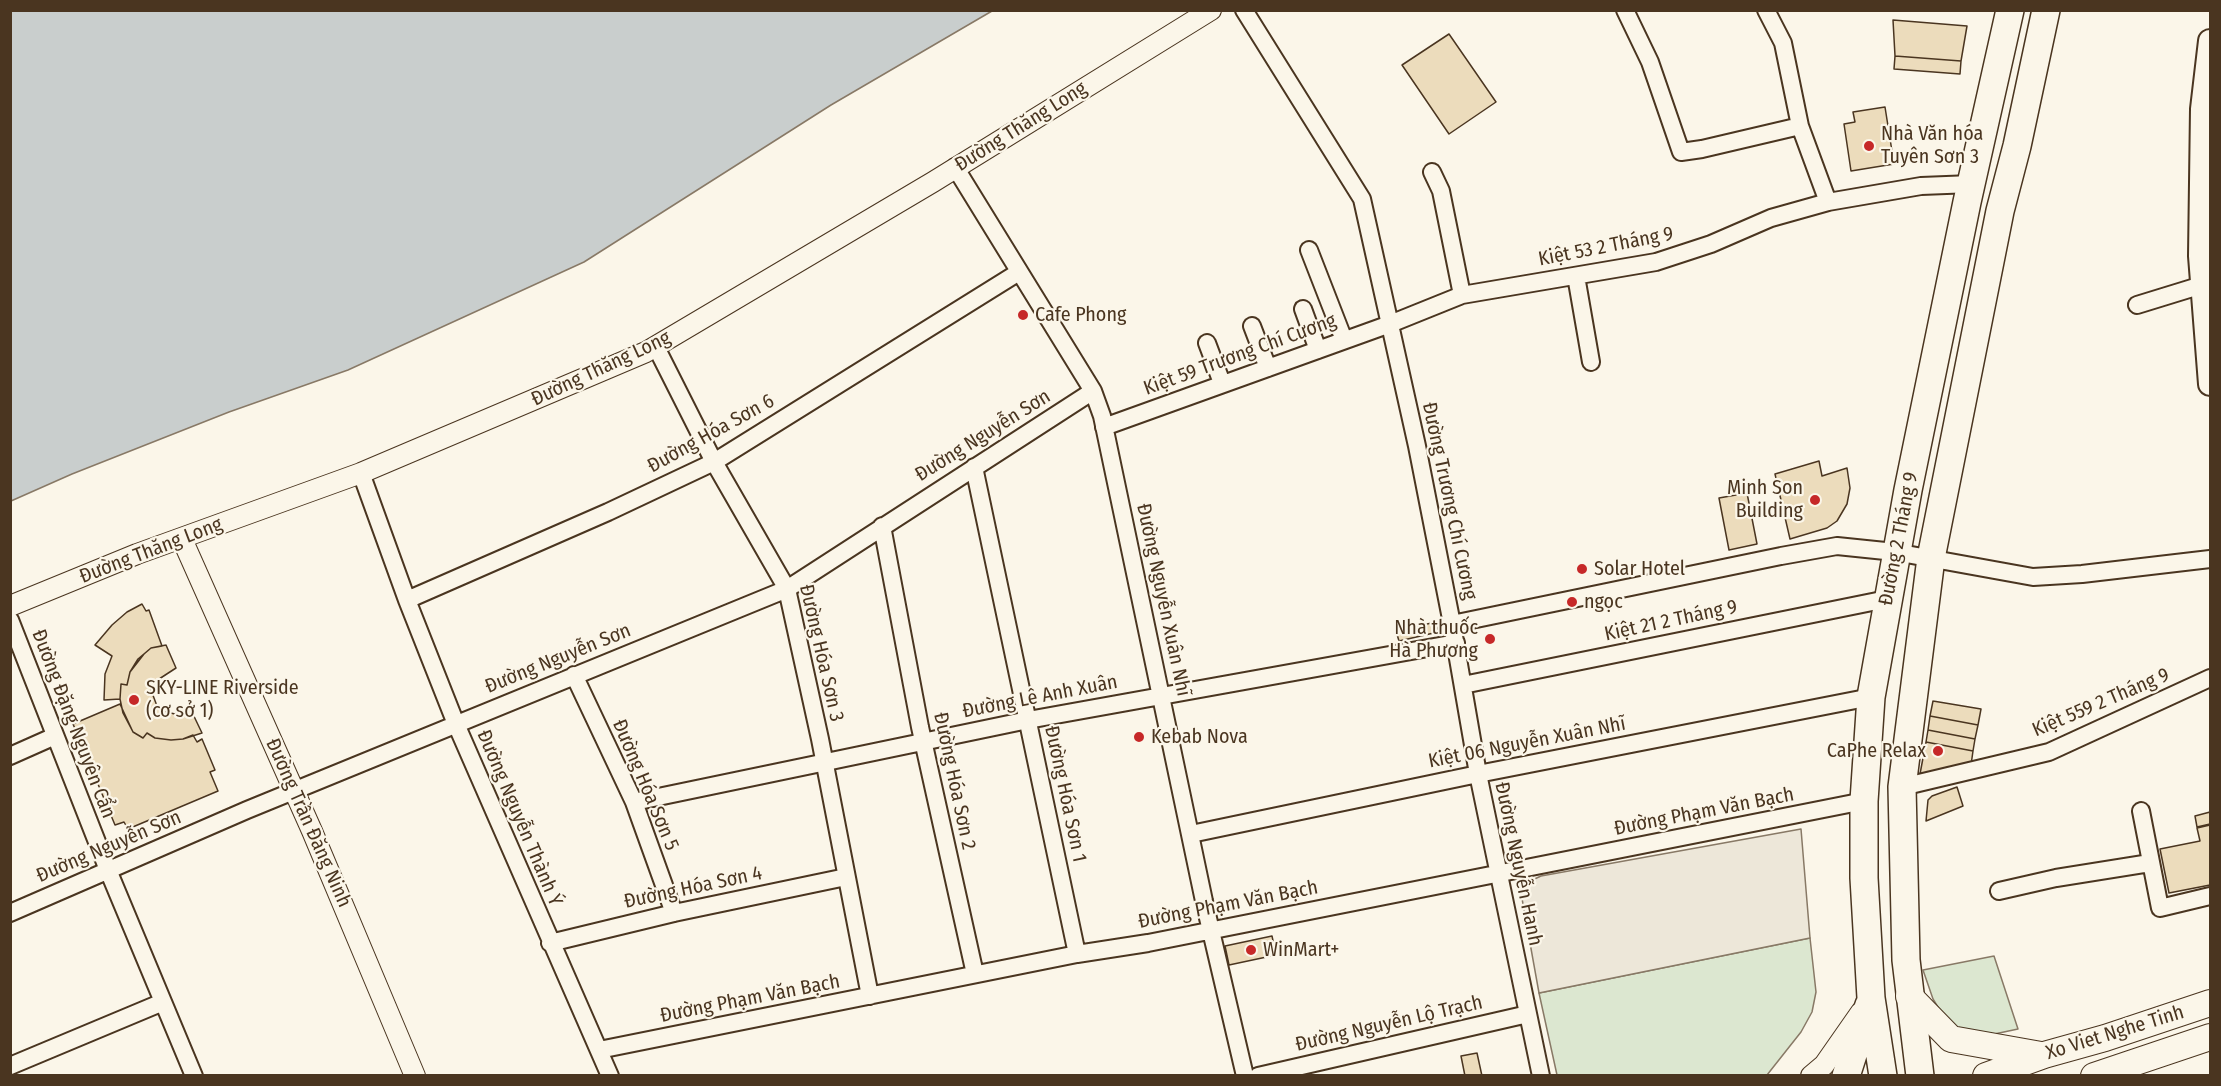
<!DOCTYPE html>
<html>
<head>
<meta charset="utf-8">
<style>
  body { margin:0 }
  #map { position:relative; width:2221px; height:1086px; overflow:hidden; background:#fbf6e9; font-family:"Fira Sans Condensed",sans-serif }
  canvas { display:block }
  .frame { position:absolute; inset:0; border:12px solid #4a3520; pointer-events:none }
</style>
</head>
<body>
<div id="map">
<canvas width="2221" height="1086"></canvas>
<div class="frame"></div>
</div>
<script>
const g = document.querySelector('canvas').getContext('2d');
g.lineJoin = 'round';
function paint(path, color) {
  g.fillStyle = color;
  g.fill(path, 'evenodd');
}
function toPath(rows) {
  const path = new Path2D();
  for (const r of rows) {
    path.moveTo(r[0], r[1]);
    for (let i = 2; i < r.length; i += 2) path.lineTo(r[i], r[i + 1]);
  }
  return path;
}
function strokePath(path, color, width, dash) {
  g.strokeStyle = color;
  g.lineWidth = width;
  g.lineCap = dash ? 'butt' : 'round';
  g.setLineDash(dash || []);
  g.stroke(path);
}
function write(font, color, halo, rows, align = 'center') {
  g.font = font + ' "Fira Sans Condensed",sans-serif';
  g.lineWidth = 4.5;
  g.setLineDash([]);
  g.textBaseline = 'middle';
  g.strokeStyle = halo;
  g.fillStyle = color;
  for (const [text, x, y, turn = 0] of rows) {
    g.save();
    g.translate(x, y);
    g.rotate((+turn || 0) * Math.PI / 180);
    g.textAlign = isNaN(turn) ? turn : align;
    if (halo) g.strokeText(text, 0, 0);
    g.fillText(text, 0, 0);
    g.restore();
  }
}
const green = toPath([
  [1810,938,1816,992,1812,1012,1801,1032,1767,1075,1557,1075,1539,993,1810,938],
  [1994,956,2018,1029,1985,1036,1961,1032,1944,1017,1933,999,1923,970,1994,956]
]);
const parking = toPath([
  [1801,829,1810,938,1539,993,1521,893,1526,883,1541,876,1801,829]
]);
const water = toPath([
  [11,10,992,10,992,11,831,105,584,262,348,370,229,412,72,474,11,501,11,10]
]);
const building = toPath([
  [1893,20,1967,26,1961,61,1895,56,1893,20],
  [1449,34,1496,102,1449,134,1402,65,1449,34],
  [1895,56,1961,61,1960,74,1894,69,1895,56],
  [1885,107,1894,164,1851,171,1844,124,1855,122,1853,112,1885,107],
  [1819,461,1822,476,1847,468,1850,488,1847,504,1837,521,1827,528,1790,539,1775,474,1819,461],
  [1747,493,1757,544,1729,550,1719,498,1747,493],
  [142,604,146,611,149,610,162,646,151,648,138,659,130,672,127,685,121,684,120,699,104,700,105,674,112,656,95,645,112,625,127,612,142,604],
  [1436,622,1438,632,1399,641,1396,631,1436,622],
  [166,645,176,668,156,681,151,690,157,706,166,712,175,714,190,708,202,733,183,739,171,740,155,738,147,733,143,738,133,732,123,713,120,699,121,684,127,685,130,672,144,654,151,648,166,645],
  [1933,701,1981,709,1978,725,1930,716,1933,701],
  [120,704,133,732,143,738,147,733,155,738,171,740,183,739,193,735,197,742,202,739,215,770,210,772,218,791,128,829,124,822,115,825,73,724,120,704],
  [1930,716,1978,725,1975,739,1928,730,1930,716],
  [1928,730,1975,739,1973,751,1926,742,1928,730],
  [1926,742,1973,751,1971,765,1920,774,1926,742],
  [1957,787,1963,806,1926,821,1928,800,1932,796,1957,787],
  [2210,812,2210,824,2197,827,2195,816,2210,812],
  [2210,825,2210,885,2169,893,2160,849,2200,841,2197,828,2210,825],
  [1272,936,1276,955,1229,965,1225,946,1272,936],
  [1477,1053,1482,1076,1465,1076,1461,1056,1477,1053]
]);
const minor = toPath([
  [1244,10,1362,199,1417,446,1452,624,1478,774,1541,1076],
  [1625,10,1650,62,1681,152,1702,149,1800,126,1828,202],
  [1766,10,1783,43,1800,126],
  [955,167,1093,391,1102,416,1204,901,1245,1076],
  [1432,172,1441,191,1462,295],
  [1309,250,1344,340],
  [1576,276,1591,362],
  [2137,305,2202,285],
  [1303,309,1318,350],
  [1252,326,1268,368],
  [1207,343,1222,383],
  [656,347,714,462,787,589,820,739,870,996],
  [1104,427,1390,324,1462,295,1656,262,1711,244,1771,218,1828,202,1921,186,1972,184],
  [974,467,1077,954],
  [361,473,407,600,456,724,610,1076],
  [882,526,920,727,975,974],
  [407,600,608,512,714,462,1019,272],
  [10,620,108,870,194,1076],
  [1452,624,1781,556,1837,546,1895,552,2033,577,2082,574,2210,559],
  [574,675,634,802,674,913],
  [1463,685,1887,599],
  [10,756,55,736],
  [1902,787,2049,752,2210,678],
  [634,802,1028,720,1456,643],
  [2141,811,2160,908,2210,896],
  [1191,834,1478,774,1871,697],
  [1999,891,2056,878,2150,863],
  [10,913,247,810,787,589,1093,391],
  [550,943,674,913,846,877],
  [599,1050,1077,954,1148,943,1864,801],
  [10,1066,163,1002],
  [1258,1076,1528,1014]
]);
const tertiary = toPath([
  [182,539,312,831,415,1076],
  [10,606,137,554,361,473,646,352,933,182,1211,10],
  [1811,1076,1824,1065,1861,1012]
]);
const secondary = toPath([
  [2210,41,2202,109,2200,256,2210,384]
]);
const primary = toPath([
  [1909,996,1951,1039,2041,1055],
  [1986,1076,2044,1055,2105,1038,2210,1003],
  [2094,1076,2210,1037]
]);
const trunk = toPath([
  [1846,1076,1869,1005],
  [1883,1076,1871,998,1864,878,1864,801,1871,697,1908,490,1967,202,2010,10],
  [1920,1076,1906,960,1902,787,1931,558,2000,211,2017,146,2046,10]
]);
const markers = [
  [1869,146,6,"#c62828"],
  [1023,315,6,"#c62828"],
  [1815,500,6,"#c62828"],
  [1582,569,6,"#c62828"],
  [1572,602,6,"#c62828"],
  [1490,639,6,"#c62828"],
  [134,700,6,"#c62828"],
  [1139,737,6,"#c62828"],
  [1938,751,6,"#c62828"],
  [1251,950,6,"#c62828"]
];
const streetNames = [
  ["Đường Thăng Long",1021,127,-32],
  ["Kiệt 53 2 Tháng 9",1606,247,-11],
  ["Kiệt 59 Trương Chí Cương",1240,355,-20],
  ["Đường Thăng Long",601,369,-25],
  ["Đường Hóa Sơn 6",711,434,-29],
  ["Đường Nguyễn Sơn",983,436,-32],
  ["Đường Trương Chí Cương",1449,501,78],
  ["Đường 2 Tháng 9",1899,539,-79],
  ["Đường Thăng Long",151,551,-21],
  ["Đường Nguyễn Xuân Nhĩ",1163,600,78],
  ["Kiệt 21 2 Tháng 9",1671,621,-12],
  ["Đường Hóa Sơn 3",821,653,77],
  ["Đường Nguyễn Sơn",558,659,-22],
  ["Đường Lê Anh Xuân",1040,697,-11],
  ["Kiệt 559 2 Tháng 9",2101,703,-23],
  ["Đường Đặng Nguyên Cẩn",73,724,69],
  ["Kiệt 06 Nguyễn Xuân Nhĩ",1527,743,-11],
  ["Đường Hóa Sơn 2",954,781,78],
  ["Đường Hóa Sơn 5",645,785,67],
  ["Đường Hóa Sơn 1",1065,794,78],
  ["Đường Phạm Văn Bạch",1704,812,-11],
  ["Đường Nguyễn Thành Ý",519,818,67],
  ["Đường Trần Đăng Ninh",308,823,66],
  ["Đường Nguyễn Sơn",109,847,-23],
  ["Đường Nguyễn Hanh",1518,864,78],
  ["Đường Hóa Sơn 4",693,888,-12],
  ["Đường Phạm Văn Bạch",1228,905,-11],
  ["Đường Phạm Văn Bạch",750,999,-11],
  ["Đường Nguyễn Lộ Trạch",1389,1024,-13],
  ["Xo Viet Nghe Tinh",2115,1033,-17]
];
const poiNames = [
  ["Nhà Văn hóa",1881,134],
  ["Tuyên Sơn 3",1881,157],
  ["Cafe Phong",1035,315],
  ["Minh Son",1803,488,"right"],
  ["Building",1803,511,"right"],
  ["Solar Hotel",1594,569],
  ["ngọc",1584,602],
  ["Nhà thuốc",1478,628,"right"],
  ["Hà Phương",1478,651,"right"],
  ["SKY-LINE Riverside",146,688],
  ["(cơ sở 1)",146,711],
  ["Kebab Nova",1151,737],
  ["CaPhe Relax",1926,751,"right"],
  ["WinMart+",1263,950]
];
paint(green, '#dce7d0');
strokePath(green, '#887966', 1.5);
paint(parking, '#ede7d9');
strokePath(parking, '#887966', 1.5);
paint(water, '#c9cecd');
strokePath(water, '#887966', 1.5);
paint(building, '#ecdcbc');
strokePath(building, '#4a3520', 1.5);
strokePath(minor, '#4a3520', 20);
strokePath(tertiary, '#4a3520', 22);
strokePath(secondary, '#4a3520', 26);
strokePath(primary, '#4a3520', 28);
strokePath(trunk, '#4a3520', 30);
strokePath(minor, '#fbf6e9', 16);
strokePath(tertiary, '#fbf6e9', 20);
strokePath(secondary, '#fbf6e9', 22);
strokePath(primary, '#fbf6e9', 26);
strokePath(trunk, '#fbf6e9', 27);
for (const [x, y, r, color] of markers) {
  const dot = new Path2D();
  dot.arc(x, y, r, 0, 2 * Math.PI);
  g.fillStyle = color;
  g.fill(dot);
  strokePath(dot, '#fbf6e9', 2);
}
write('20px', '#4a3520', '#fbf6e9', streetNames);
write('20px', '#4a3520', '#fbf6e9', poiNames, 'left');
</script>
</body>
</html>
